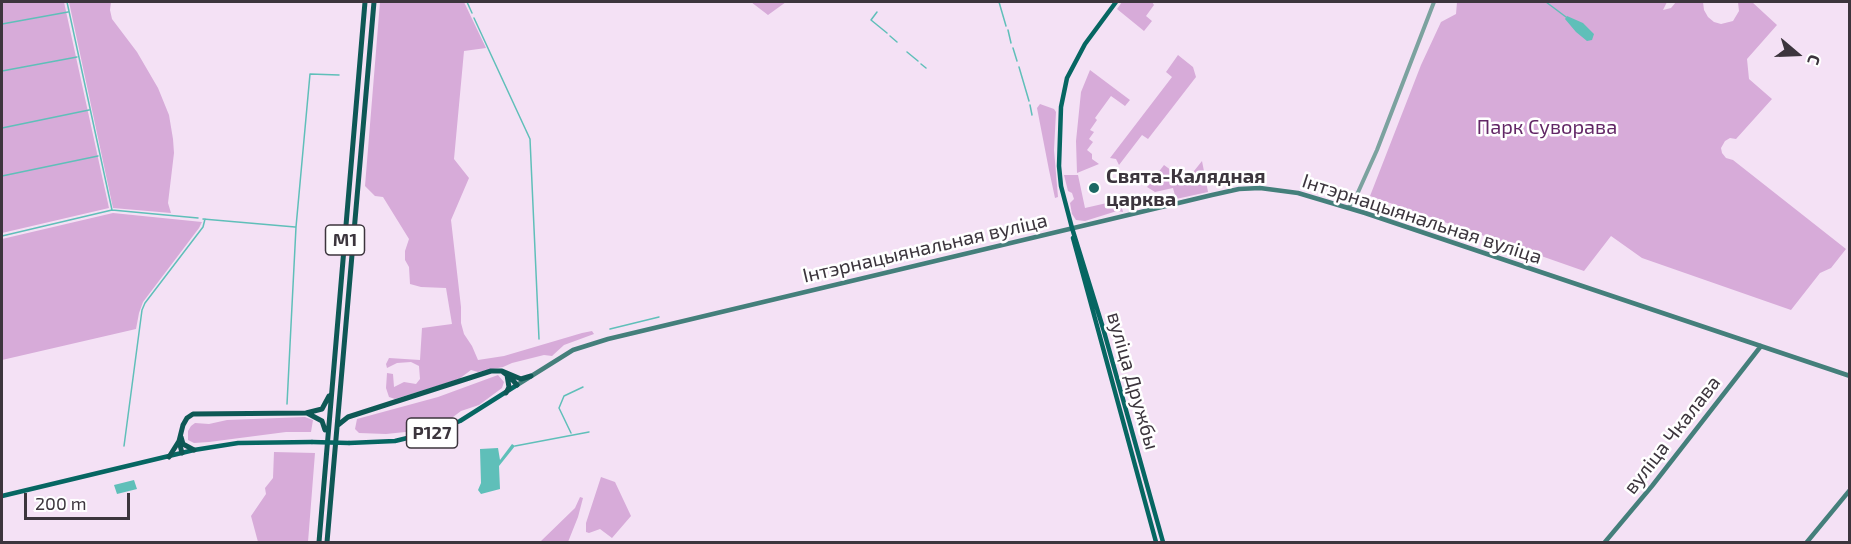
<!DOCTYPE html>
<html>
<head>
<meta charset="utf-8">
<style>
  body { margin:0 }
  #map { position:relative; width:1851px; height:544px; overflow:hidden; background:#f4e1f5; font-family:"Exo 2",sans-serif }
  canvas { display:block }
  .frame { position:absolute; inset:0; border:3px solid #3c353d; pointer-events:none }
  .north { position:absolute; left:1767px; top:24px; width:60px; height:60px; -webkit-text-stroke:4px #fff; paint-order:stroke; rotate:109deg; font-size:16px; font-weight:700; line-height:24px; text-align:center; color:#3c353d }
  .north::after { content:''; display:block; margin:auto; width:21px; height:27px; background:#3c353d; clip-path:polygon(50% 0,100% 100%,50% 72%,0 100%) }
  .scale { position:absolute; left:24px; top:493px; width:106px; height:27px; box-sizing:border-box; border:3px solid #3c353d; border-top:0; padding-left:8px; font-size:18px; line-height:21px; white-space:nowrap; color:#3c353d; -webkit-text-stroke:4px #fff; paint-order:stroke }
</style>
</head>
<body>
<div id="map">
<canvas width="1851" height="544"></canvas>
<div class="frame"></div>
<div class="north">С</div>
<div class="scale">200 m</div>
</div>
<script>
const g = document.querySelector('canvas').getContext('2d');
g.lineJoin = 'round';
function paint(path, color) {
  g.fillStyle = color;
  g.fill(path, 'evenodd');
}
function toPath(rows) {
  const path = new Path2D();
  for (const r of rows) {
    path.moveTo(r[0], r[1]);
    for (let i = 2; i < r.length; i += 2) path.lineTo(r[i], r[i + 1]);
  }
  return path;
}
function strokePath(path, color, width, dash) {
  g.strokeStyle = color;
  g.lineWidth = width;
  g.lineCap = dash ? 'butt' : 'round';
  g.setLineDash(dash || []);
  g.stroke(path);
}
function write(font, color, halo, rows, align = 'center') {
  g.font = font + ' "Exo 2",sans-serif';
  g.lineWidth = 5;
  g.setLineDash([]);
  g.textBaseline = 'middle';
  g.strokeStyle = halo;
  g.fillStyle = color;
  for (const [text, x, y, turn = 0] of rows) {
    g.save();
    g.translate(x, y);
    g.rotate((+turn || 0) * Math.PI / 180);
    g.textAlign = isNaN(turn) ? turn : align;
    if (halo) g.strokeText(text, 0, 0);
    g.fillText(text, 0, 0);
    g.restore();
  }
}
const green = toPath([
  [2,2,64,2,109,208,2,233],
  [69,2,111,2,110,10,112,19,137,52,158,88,169,115,173,139,174,153,168,203,171,213,113,208],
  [380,2,464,2,486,48,464,51,454,159,469,178,451,220,461,307,461,323,464,334,472,346,478,360,504,356,582,333,592,331,594,334,564,345,552,356,544,355,512,363,503,367,478,372,471,370,459,379,395,399,389,397,386,388,387,373,393,374,394,387,404,382,416,384,420,379,419,366,411,362,397,363,387,368,386,364,389,358,420,360,422,328,452,324,446,288,421,287,410,284,409,267,405,260,405,251,409,239,383,197,375,196,365,186],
  [751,2,786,2,768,15],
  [1122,2,1152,2,1154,5,1146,16,1152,21,1144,31,1117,9],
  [1457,2,1667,2,1663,10,1671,8,1676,2,1703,2,1704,10,1708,17,1714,22,1721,24,1733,21,1739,11,1738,2,1752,2,1777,25,1747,59,1749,79,1772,99,1736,139,1730,138,1725,141,1721,148,1722,153,1726,158,1733,160,1846,249,1831,268,1820,273,1791,310,1642,258,1611,236,1584,271,1370,196,1421,65,1441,22,1456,14],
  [1178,55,1193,67,1196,77,1148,139,1142,135,1119,165,1116,159,1110,158,1172,77,1166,72],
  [1090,70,1130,100,1125,106,1111,96,1095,118,1097,120,1090,130,1094,132,1089,139,1093,142,1087,150,1092,154,1092,159,1099,164,1077,173,1076,141,1081,92],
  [1040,104,1054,109,1056,112,1054,150,1058,197,1055,198,1049,170,1037,108],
  [1202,161,1208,192,1176,199,1173,188,1155,192,1147,187,1164,165,1186,181],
  [1064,175,1078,175,1085,208,1120,200,1123,212,1117,211,1085,221,1076,220,1072,214,1070,203,1074,199,1072,193,1068,191],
  [113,213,202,222,199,228,143,302,139,313,136,329,2,360,2,239],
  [498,375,504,382,502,388,479,405,461,411,445,423,415,431,386,434,359,433,355,429,357,419,438,397],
  [305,417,313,420,311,432,286,432,209,442,194,443,188,440,188,431,191,426,195,423,209,424,227,420],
  [274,452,315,453,308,542,258,542,251,516,266,494,265,488,273,478],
  [601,477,615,482,631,516,612,538,600,529,589,533,586,532,586,523],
  [580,497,583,498,578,517,568,542,540,542,575,508]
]);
const water = toPath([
  [1567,16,1583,23,1594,34,1592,40,1587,41,1576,32,1565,19],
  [512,444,515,446,499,466,500,489,481,494,478,490,481,483,480,449,498,448,500,460],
  [134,480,137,489,117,494,114,485]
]);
const stream = toPath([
  [67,2,112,210],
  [467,2,472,13],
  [999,2,1006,26],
  [1546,2,1566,17],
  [877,12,871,20,887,33],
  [474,18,530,139,539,339],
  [2,24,68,12],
  [1008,30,1011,43],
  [890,36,897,42],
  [1013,48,1017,61],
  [907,52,918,61],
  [921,64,926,68],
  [1019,67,1029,101],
  [2,71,77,57],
  [1030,105,1032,115],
  [2,128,89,110],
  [2,176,98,156],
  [203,219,295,227],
  [2,236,112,210,198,218],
  [610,329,659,317],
  [287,404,296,227,310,74,339,75],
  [571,433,559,408,564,396,583,387],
  [124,446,142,310,145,303,203,227,205,219],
  [515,446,589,432]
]);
const tertiary = toPath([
  [1348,208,1355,199,1377,150,1434,2]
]);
const secondary = toPath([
  [517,385,573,350,608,339,1212,195,1239,189,1260,188,1298,193,1365,213,1850,376],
  [1605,542,1652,486,1761,346],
  [1807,542,1850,490]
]);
const primary = toPath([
  [1116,2,1085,44,1067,78,1061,107,1059,166,1061,186,1072,228,1103,328,1163,542],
  [1073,238,1156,542],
  [349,443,395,441,436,431,460,421,517,385],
  [2,496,194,450,238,443,312,442]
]);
const trunk = toPath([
  [503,372,507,375,509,387,506,393],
  [510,377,517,385],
  [307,413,322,421,325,430],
  [338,425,348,417,491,371,502,371,521,379,531,376],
  [181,437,183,444,194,450],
  [179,441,182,453],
  [169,457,179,441,183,425,187,418,193,414,306,413,322,409,329,396],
  [319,542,365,2],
  [327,542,374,2]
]);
const primaryBridge = toPath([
  [312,442,349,443]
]);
const markers = [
  [1094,188,6,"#1c6864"]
];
const shields = [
  [345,240,39],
  [432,433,51]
];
const shieldNames = [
  ["М1",345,240],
  ["Р127",432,433]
];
const parkNames = [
  ["Парк Суворава",1547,127]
];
const poiNames = [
  ["Свята-Калядная",1106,176],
  ["царква",1106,199]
];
const streetNames = [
  ["Інтэрнацыянальная вуліца",1422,219,18],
  ["Інтэрнацыянальная вуліца",925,248,-13],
  ["вуліца Дружбы",1133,381,74],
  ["вуліца Чкалава",1672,435,-52]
];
paint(green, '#d7abd9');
paint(water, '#5fbfb9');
strokePath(stream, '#5fbfb9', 1.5);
strokePath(tertiary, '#7ca29f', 4);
strokePath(secondary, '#447f7b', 4.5);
strokePath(primary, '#066662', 4.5);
strokePath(trunk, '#0e5855', 5);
strokePath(primaryBridge, '#066662', 4.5);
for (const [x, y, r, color] of markers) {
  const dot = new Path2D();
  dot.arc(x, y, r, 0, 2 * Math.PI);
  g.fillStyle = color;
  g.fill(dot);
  strokePath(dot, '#fff', 2);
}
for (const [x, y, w] of shields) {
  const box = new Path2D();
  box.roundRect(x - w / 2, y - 15, w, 30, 4.5);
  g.fillStyle = '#fff';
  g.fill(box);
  strokePath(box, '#3c353d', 1.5);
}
write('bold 18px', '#3c353d', null, shieldNames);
write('20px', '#622766', '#fff', parkNames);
write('bold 20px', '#3c353d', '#fff', poiNames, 'left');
write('20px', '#3c353d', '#fff', streetNames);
</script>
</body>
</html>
